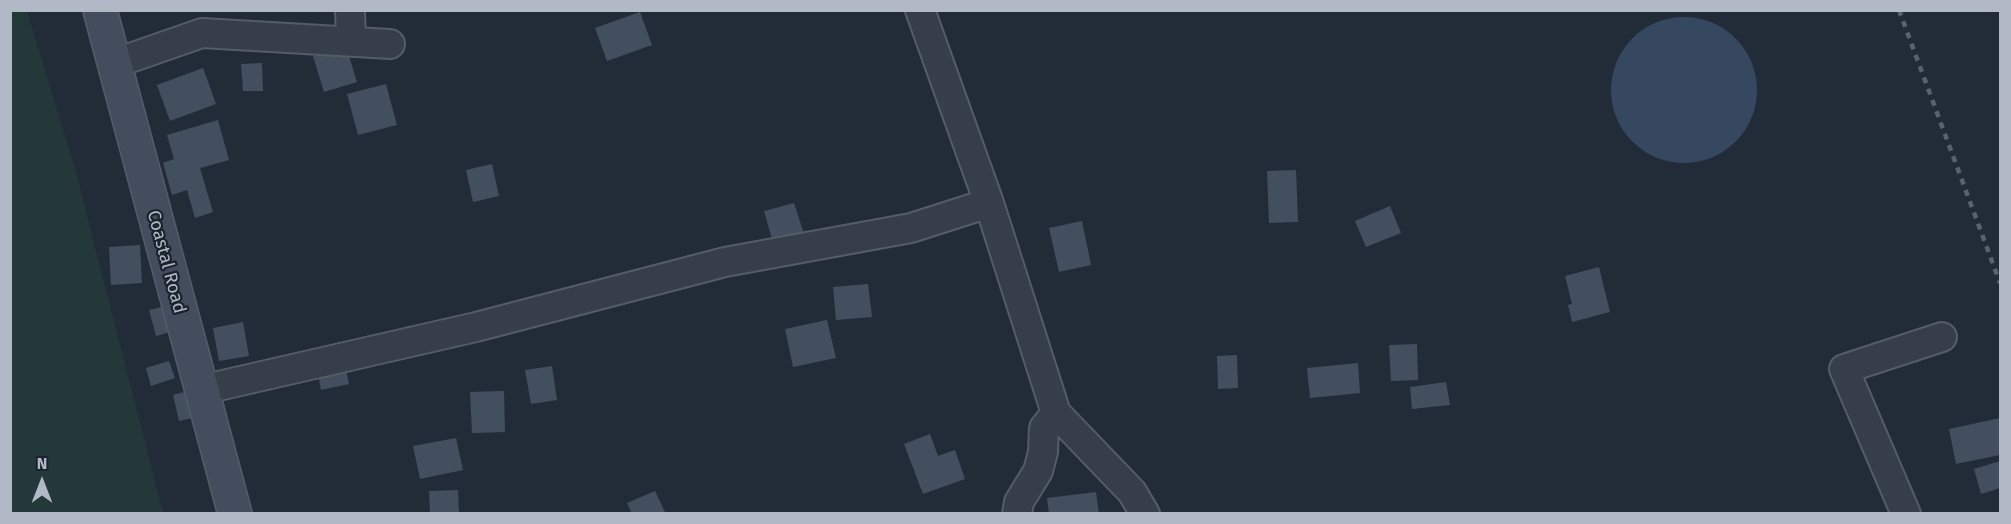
<!DOCTYPE html>
<html>
<head>
<meta charset="utf-8">
<style>
  body { margin:0 }
  #map { position:relative; width:2011px; height:524px; overflow:hidden; background:#222c39; font-family:"Fira Sans",sans-serif }
  canvas { display:block }
  .frame { position:absolute; inset:0; border:12px solid #b1b9c6; pointer-events:none }
  .north { position:absolute; left:12px; top:452px; width:60px; height:60px; -webkit-text-stroke:4px #1b232e; paint-order:stroke; rotate:0deg; font-size:16px; font-weight:700; line-height:24px; text-align:center; color:#b1b9c6 }
  .north::after { content:''; display:block; margin:auto; width:21px; height:27px; background:#b1b9c6; clip-path:polygon(50% 0,100% 100%,50% 72%,0 100%) }
</style>
</head>
<body>
<div id="map">
<canvas width="2011" height="524"></canvas>
<div class="frame"></div>
<div class="north">N</div>
</div>
<script>
const g = document.querySelector('canvas').getContext('2d');
g.lineJoin = 'round';
function paint(path, color) {
  g.fillStyle = color;
  g.fill(path, 'evenodd');
}
function toPath(rows) {
  const path = new Path2D();
  for (const r of rows) {
    if (r.length === 3) {
      path.moveTo(r[0] + r[2], r[1]);
      path.arc(r[0], r[1], r[2], 0, 2 * Math.PI);
      continue;
    }
    path.moveTo(r[0], r[1]);
    for (let i = 2; i < r.length; i += 2) path.lineTo(r[i], r[i + 1]);
  }
  return path;
}
function strokePath(path, color, width, dash) {
  g.strokeStyle = color;
  g.lineWidth = width;
  g.lineCap = dash ? 'butt' : 'round';
  g.setLineDash(dash || []);
  g.stroke(path);
}
function write(font, color, halo, rows, align = 'center') {
  g.font = font + ' "Fira Sans",sans-serif';
  g.lineWidth = 4.5;
  g.setLineDash([]);
  g.textBaseline = 'middle';
  g.strokeStyle = halo;
  g.fillStyle = color;
  for (const [text, x, y, turn = 0] of rows) {
    g.save();
    g.translate(x, y);
    g.rotate((+turn || 0) * Math.PI / 180);
    g.textAlign = isNaN(turn) ? turn : align;
    if (halo) g.strokeText(text, 0, 0);
    g.fillText(text, 0, 0);
    g.restore();
  }
}
const green = toPath([
  [10,11,27,11,75,169,163,513,11,513]
]);
const water = toPath([
  [1684,90,73]
]);
const building = toPath([
  [640,12,652,45,607,61,595,28],
  [346,46,357,82,324,92,313,56],
  [262,63,263,91,243,91,241,64],
  [203,68,216,104,170,121,157,85],
  [386,84,397,125,358,135,347,94],
  [218,120,229,160,200,168,213,212,195,218,187,190,172,195,163,163,174,159,167,135],
  [492,164,499,196,473,202,466,170],
  [1296,170,1298,222,1269,223,1267,171],
  [794,203,804,234,773,243,764,211],
  [1390,206,1401,233,1366,247,1355,221],
  [1082,221,1091,265,1059,272,1049,228],
  [140,245,142,283,111,285,109,247],
  [1599,267,1610,312,1572,322,1568,305,1572,304,1565,276],
  [868,284,872,317,836,320,833,287],
  [171,305,178,330,156,336,149,310],
  [827,320,836,358,793,367,785,329],
  [243,322,249,356,219,361,213,328],
  [1417,344,1418,380,1391,381,1389,345],
  [1237,355,1238,388,1218,389,1217,356],
  [344,359,349,384,321,390,316,364],
  [169,361,175,378,151,386,146,368],
  [1358,363,1360,393,1310,398,1307,368],
  [552,366,557,400,531,404,525,370],
  [1446,382,1450,405,1412,409,1410,387],
  [195,389,202,416,179,421,173,395],
  [504,391,505,432,472,433,470,392],
  [2000,418,2000,455,1956,464,1949,429],
  [930,434,938,456,955,450,965,479,923,494,904,444],
  [456,438,463,470,420,479,413,446],
  [2000,461,2000,488,1981,494,1974,469],
  [458,490,459,514,430,514,429,491],
  [655,491,666,514,632,514,627,503],
  [1096,492,1099,514,1049,514,1047,498]
]);
const street = toPath([
  [350,10,351,41],
  [920,10,989,203,1056,413,1044,428,1043,452,1038,471,1019,502,1017,514],
  [113,64,202,33,390,44],
  [201,390,476,327,725,262,911,228,989,203],
  [1056,413,1132,492,1145,514],
  [1906,514,1844,369,1942,337]
]);
const secondary = toPath([
  [100,10,235,514]
]);
const rail = toPath([
  [1899,10,2000,283]
]);
const streetNames = [
  ["Coastal Road",166,262,75]
];
paint(green, '#24383a');
paint(water, '#364760');
paint(building, '#434f5e');
strokePath(street, '#545c67', 32);
strokePath(secondary, '#545c67', 36);
strokePath(street, '#363e4a', 28);
strokePath(secondary, '#444d5d', 33);
strokePath(rail, '#586271', 4.5, [6, 6]);
write('18px', '#b1b9c6', '#1b232e', streetNames);
</script>
</body>
</html>
